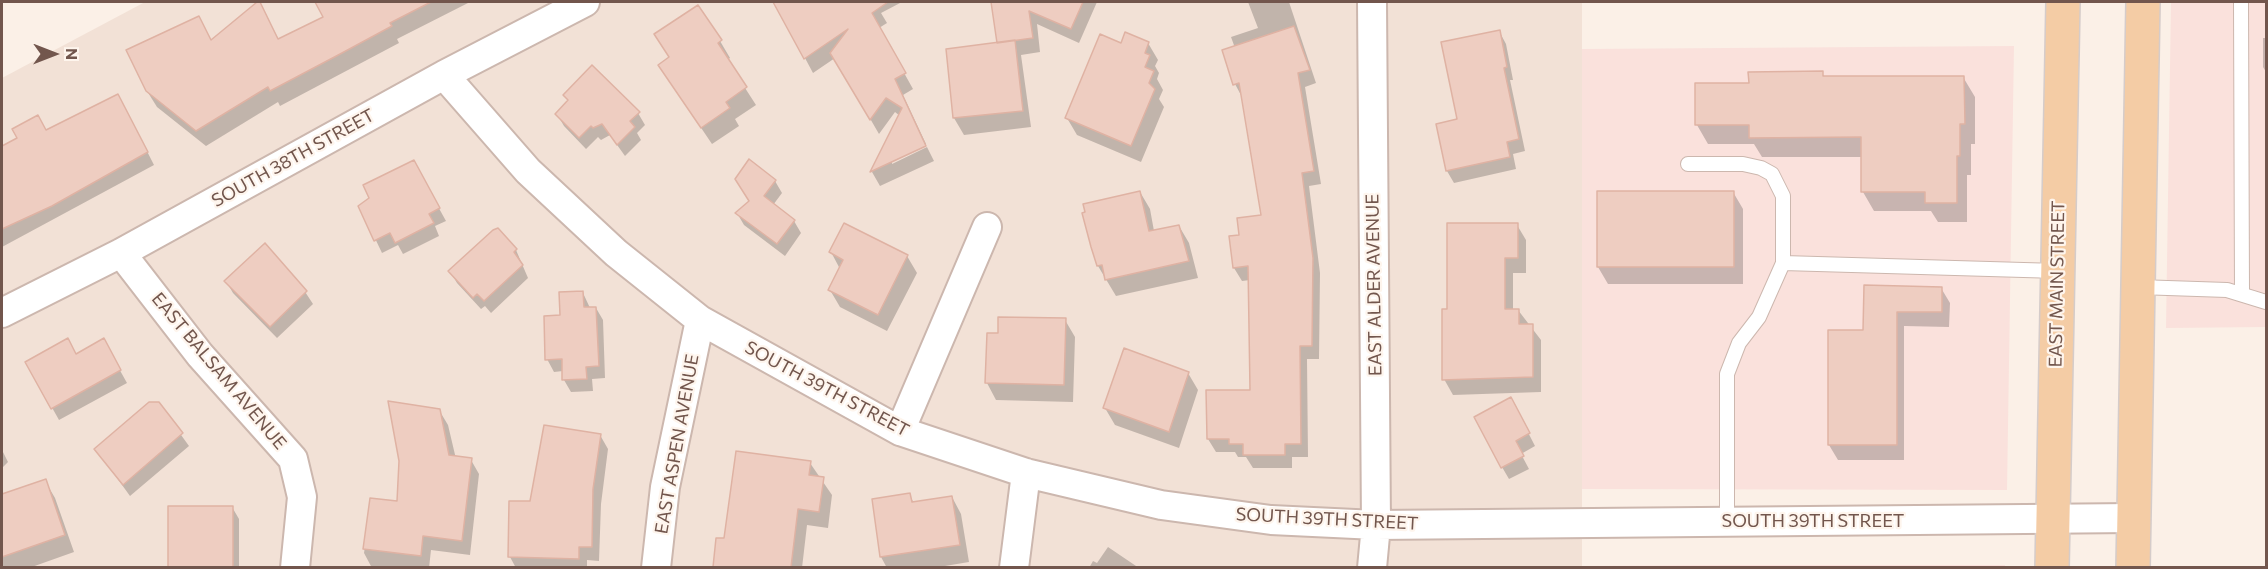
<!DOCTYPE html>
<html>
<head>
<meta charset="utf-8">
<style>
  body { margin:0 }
  #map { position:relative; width:2268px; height:569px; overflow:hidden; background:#fbf0e7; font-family:Commissioner,sans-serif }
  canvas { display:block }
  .frame { position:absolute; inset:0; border:3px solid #72564d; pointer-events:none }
  .north { position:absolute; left:24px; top:24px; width:60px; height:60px; -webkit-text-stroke:4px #fef5ed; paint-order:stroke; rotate:90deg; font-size:16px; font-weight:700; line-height:24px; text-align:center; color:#72564d }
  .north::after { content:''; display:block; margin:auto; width:21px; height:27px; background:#72564d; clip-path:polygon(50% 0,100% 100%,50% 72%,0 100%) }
</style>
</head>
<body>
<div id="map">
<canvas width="2268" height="569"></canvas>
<div class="frame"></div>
<div class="north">N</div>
</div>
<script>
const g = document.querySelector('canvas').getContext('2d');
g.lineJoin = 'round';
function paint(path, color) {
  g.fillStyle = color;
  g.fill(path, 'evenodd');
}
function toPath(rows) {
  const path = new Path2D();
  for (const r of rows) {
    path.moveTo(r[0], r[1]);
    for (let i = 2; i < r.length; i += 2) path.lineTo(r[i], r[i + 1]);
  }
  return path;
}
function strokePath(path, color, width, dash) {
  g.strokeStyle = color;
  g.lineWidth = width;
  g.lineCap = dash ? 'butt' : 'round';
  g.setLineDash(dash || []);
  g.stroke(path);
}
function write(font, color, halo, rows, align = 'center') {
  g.font = font + ' Commissioner,sans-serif';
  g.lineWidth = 4.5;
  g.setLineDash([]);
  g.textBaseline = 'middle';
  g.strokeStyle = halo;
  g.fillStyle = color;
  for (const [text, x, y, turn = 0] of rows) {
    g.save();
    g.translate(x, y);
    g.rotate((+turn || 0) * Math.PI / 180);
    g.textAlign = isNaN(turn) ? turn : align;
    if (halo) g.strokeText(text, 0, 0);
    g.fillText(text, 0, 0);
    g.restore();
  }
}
const residential = toPath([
  [145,2,1582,2,1582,567,2,568,2,78]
]);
const commercial = toPath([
  [2171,2,2266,2,2266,327,2166,328],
  [2014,46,2007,490,1582,489,1582,49],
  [1582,565,2005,565,2005,568]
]);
const shadow = toPath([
  [259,2,279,40,325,18,316,2,470,2,397,39,399,43,280,106,278,102,206,146,157,107,147,91],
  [775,2,902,2,881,13,887,23,879,28,913,89,903,95,926,144,892,160,892,164,927,147,934,161,880,186,872,172,900,116,895,112,879,134,835,58,813,73],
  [993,2,1097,2,1079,43,1037,24,1040,52,1021,55,1031,127,964,135,954,118,947,50,998,44],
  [1248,2,1289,2,1316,83,1305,87,1321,184,1309,186,1320,273,1319,359,1307,359,1308,457,1292,457,1292,468,1253,468,1246,457,1238,457,1235,452,1216,452,1208,439,1252,392,1250,280,1242,281,1234,268,1240,236,1263,216,1242,97,1235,84,1235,48,1231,37,1258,28],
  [1499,31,1506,44,1513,80,1510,80,1525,151,1513,154,1516,169,1454,183,1447,171,1459,121],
  [2263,38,2266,38,2266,72,2263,67],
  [720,41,730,58,727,60,756,105,735,119,739,126,712,144,670,82,670,58],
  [1148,43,1158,60,1155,66,1159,73,1157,79,1163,90,1159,99,1164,107,1141,162,1077,135,1067,118],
  [1822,73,1825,78,1963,77,1975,97,1975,144,1971,144,1971,175,1967,175,1967,222,1938,222,1931,211,1874,211,1863,192,1863,157,1762,157,1754,144,1708,144,1697,125,1750,85],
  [565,95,638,113,645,125,637,133,641,140,625,156,610,135,601,140,598,137,586,149,564,126,557,114,569,101],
  [125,108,154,165,2,247,2,154,46,131],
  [750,161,775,181,782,193,773,205,794,221,801,233,785,256,744,225,737,213,751,202],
  [420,174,446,221,435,226,439,236,403,254,398,245,382,253,360,207],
  [1140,192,1150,209,1154,231,1179,226,1189,243,1198,278,1116,296,1098,266],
  [1598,192,1733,192,1743,209,1743,284,1608,284,1598,267],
  [1517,225,1526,240,1526,273,1513,273,1513,310,1518,310,1541,340,1541,392,1453,395,1444,379,1449,310],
  [497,229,516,250,528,278,491,313,485,306,481,309,457,283,450,271],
  [265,245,296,278,313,304,277,338,233,293,226,281],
  [831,252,907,256,917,273,887,331,840,307,830,290,840,269],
  [1866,287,1941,288,1950,303,1949,327,1904,326,1904,460,1838,460,1829,445,1865,332],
  [583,293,590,308,596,308,603,320,605,378,592,379,593,391,571,392,564,380,563,371,554,372,547,359,562,316],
  [1065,320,1075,337,1073,402,996,400,987,383,988,335],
  [103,340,127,383,59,420,27,363,76,355],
  [1188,373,1198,390,1179,448,1115,425,1105,408],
  [158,403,189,446,130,496,96,449],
  [439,410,448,425,456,459,471,460,479,474,470,555,431,550,429,568,372,568,364,553,372,499,398,502],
  [1517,411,1535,446,1521,454,1529,469,1509,479,1502,467],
  [600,435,608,449,601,504,599,561,587,560,587,568,516,568,510,557,531,503],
  [2,450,8,462,2,468],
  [810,463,832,495,828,528,807,525,802,568,715,568,718,539,725,540],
  [45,481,55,498,74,552,29,568,2,568,2,496],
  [909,495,914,503,952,497,961,514,969,562,933,568,887,568,881,557,874,500],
  [169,507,232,507,239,519,239,568,170,568],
  [1108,547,1139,568,1089,568,1093,561,1097,563]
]);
const building = toPath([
  [257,2,260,2,278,39,323,17,315,2,431,2,390,23,392,26,342,53,270,91,268,87,196,131,146,91,126,50,199,16,211,40,257,2],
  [773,2,888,2,872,13,906,73,895,79,926,146,870,172,902,108,886,98,870,120,830,53,848,29,804,59,773,2],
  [991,2,1083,2,1071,29,1029,11,1033,38,997,43,991,2],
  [698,5,722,40,718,43,747,87,726,102,730,108,701,128,658,65,669,57,654,34,698,5],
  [1294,26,1310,70,1298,73,1314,171,1302,173,1313,258,1312,346,1300,346,1301,444,1285,444,1285,455,1243,455,1243,444,1229,444,1229,439,1207,439,1206,390,1250,390,1248,266,1233,268,1229,236,1239,235,1237,218,1261,215,1239,83,1233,85,1222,50,1294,26],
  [1500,30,1507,67,1504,68,1519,139,1507,142,1510,157,1446,171,1436,124,1457,119,1441,42,1500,30],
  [1125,32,1149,42,1145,53,1150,55,1145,67,1154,71,1149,83,1155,89,1131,146,1065,118,1100,34,1121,43,1125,32],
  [1015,40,1023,111,953,118,946,49,1015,40],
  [592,65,640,112,630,121,635,127,617,145,602,124,593,128,591,126,579,138,555,114,568,100,563,95,592,65],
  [1823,71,1823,76,1964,76,1965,124,1960,124,1960,156,1957,156,1957,203,1925,203,1925,192,1861,192,1861,137,1749,138,1749,125,1695,125,1695,83,1749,83,1748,72,1823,71],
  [118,94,148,152,52,206,2,229,2,146,17,138,12,129,38,115,46,130,118,94],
  [749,159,776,180,764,196,795,220,777,244,735,213,749,201,735,179,749,159],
  [414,160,440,208,429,214,434,223,395,243,390,233,374,241,358,206,369,198,363,185,414,160],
  [1140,191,1149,231,1179,225,1189,261,1105,280,1102,265,1097,266,1091,247,1082,213,1085,212,1083,204,1140,191],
  [1597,191,1734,191,1734,267,1597,267,1597,191],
  [844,223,908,255,878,315,828,290,843,260,829,252,844,223],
  [1447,223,1518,223,1518,258,1505,258,1505,309,1519,309,1519,324,1533,324,1533,377,1442,380,1442,309,1447,309,1447,223],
  [498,228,517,249,514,252,523,265,484,301,477,294,473,298,448,271,493,230,498,228],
  [265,243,307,291,270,327,224,281,265,243],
  [1864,285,1942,287,1942,312,1897,312,1897,445,1828,445,1828,330,1863,330,1864,285],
  [583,291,584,307,596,307,599,366,586,367,587,379,562,380,562,359,545,360,544,316,560,315,559,292,583,291],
  [998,317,1066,318,1064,385,985,383,987,333,998,333,998,317],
  [68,338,76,354,104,338,121,370,51,409,25,362,68,338],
  [1124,348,1189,372,1169,432,1103,408,1124,348],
  [1511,397,1530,433,1516,441,1524,456,1501,468,1474,417,1511,397],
  [388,401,440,409,449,455,472,458,462,541,423,536,421,556,363,549,370,498,397,501,399,461,388,401],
  [149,402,159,402,183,433,123,485,94,449,149,402],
  [544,425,601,434,593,489,592,547,579,547,579,559,508,557,509,501,530,501,544,425],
  [736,451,811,461,809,475,824,477,819,512,798,509,791,567,713,567,716,538,724,538,736,451],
  [46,479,65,535,2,557,2,494,46,479],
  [910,493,912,502,952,496,960,545,880,557,872,499,910,493],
  [168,506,233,506,233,567,168,567,168,506]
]);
const service = toPath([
  [2241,2,2242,294],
  [1688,164,1743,164,1761,168,1772,174,1783,196,1783,263,1759,317,1739,343,1727,374,1727,522],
  [1783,263,2058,271],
  [2138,287,2227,290,2266,302]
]);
const minor = toPath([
  [1372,2,1376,525,1372,568],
  [444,75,528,171,616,253,700,320,900,431,1026,473,1161,505,1271,520,1376,525,2133,518],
  [121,253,200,355,293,459,302,497,295,568],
  [2,313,121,253,444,75,585,2],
  [900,431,987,227],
  [656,568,665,487,700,320],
  [1014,568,1026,473]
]);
const primary = toPath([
  [2052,568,2063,2],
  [2133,568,2143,2]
]);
const streetNames = [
  ["SOUTH 38TH STREET",293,158,-29],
  ["EAST MAIN STREET",2057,284,-89],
  ["EAST ALDER AVENUE",1374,285,-91],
  ["EAST BALSAM AVENUE",219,371,50],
  ["SOUTH 39TH STREET",827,389,28],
  ["EAST ASPEN AVENUE",677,444,-80],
  ["SOUTH 39TH STREET",1327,519,3],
  ["SOUTH 39TH STREET",1813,521]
];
paint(residential, '#f2e1d6');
paint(commercial, '#fae1dc');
paint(shadow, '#0003');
paint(building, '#eecdc1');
strokePath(building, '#dfb2a3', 1.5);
strokePath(service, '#ccb7ae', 16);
strokePath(minor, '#ccb7ae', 32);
strokePath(primary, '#d5ccca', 36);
strokePath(service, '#fff', 14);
strokePath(minor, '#fff', 28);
strokePath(primary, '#f4cca5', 33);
write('18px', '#72564d', '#fef5ed', streetNames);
</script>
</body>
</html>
